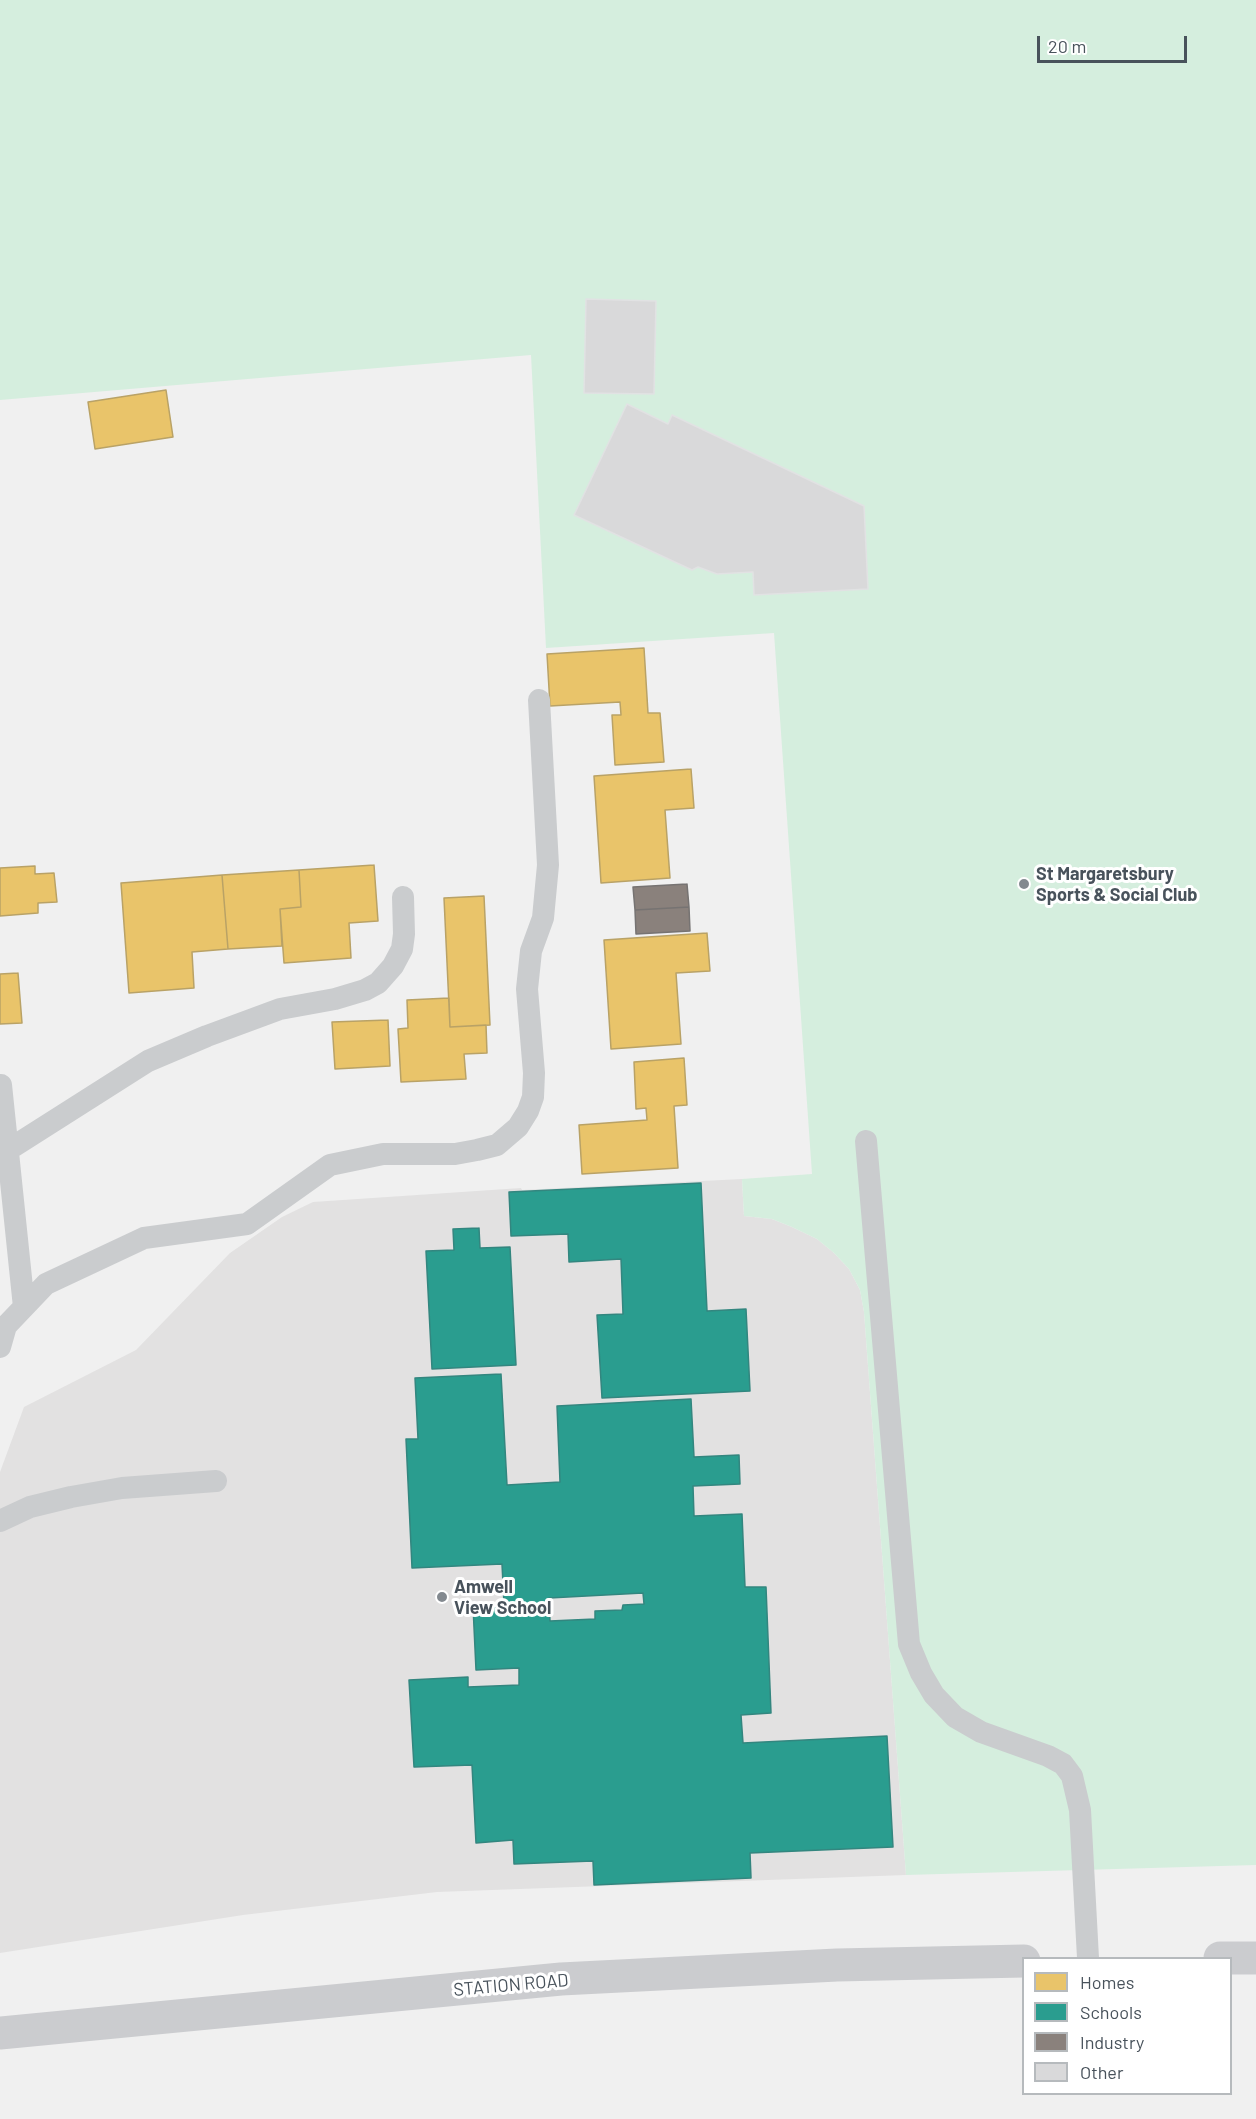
<!DOCTYPE html>
<html>
<head>
<meta charset="utf-8">
<style>
  body { margin:0 }
  #map { position:relative; width:1256px; height:2119px; overflow:hidden; background:#f0f0f0; font-family:Barlow,sans-serif }
  canvas { display:block }
  .legend { position:absolute; left:1022px; top:1957px; width:210px; height:138px; box-sizing:border-box; background:#fff; border:2px solid #b6babd; margin:0; padding:8px 10px; list-style:none; font-size:18px; color:#48525b }
  .legend li { display:flex; align-items:center; gap:12px; height:30px }
  .legend b { width:30px; border:2px solid #b6babd }
  .scale { position:absolute; left:1037px; top:36px; width:150px; height:27px; box-sizing:border-box; border:3px solid #48525b; border-top:0; padding-left:8px; font-size:18px; line-height:21px; white-space:nowrap; color:#48525b; -webkit-text-stroke:4px #fff; paint-order:stroke }
</style>
</head>
<body>
<div id="map">
<canvas width="1256" height="2119"></canvas>
<ul class="legend">
<li><b style="height:16px;background:#e9c46a"></b>Homes</li>
<li><b style="height:16px;background:#2a9d8f"></b>Schools</li>
<li><b style="height:16px;background:#8a817c"></b>Industry</li>
<li><b style="height:16px;background:#d9d9da"></b>Other</li>
</ul>
<div class="scale">20 m</div>
</div>
<script>
const g = document.querySelector('canvas').getContext('2d');
g.lineJoin = 'round';
function paint(path, color) {
  g.fillStyle = color;
  g.fill(path, 'evenodd');
}
function toPath(rows) {
  const path = new Path2D();
  for (const r of rows) {
    path.moveTo(r[0], r[1]);
    for (let i = 2; i < r.length; i += 2) path.lineTo(r[i], r[i + 1]);
  }
  return path;
}
function strokePath(path, color, width, dash) {
  g.strokeStyle = color;
  g.lineWidth = width;
  g.lineCap = dash ? 'butt' : 'round';
  g.setLineDash(dash || []);
  g.stroke(path);
}
function write(font, color, halo, rows, align = 'center') {
  g.font = font + ' Barlow,sans-serif';
  g.lineWidth = 6;
  g.setLineDash([]);
  g.textBaseline = 'middle';
  g.strokeStyle = halo;
  g.fillStyle = color;
  for (const [text, x, y, turn = 0] of rows) {
    g.save();
    g.translate(x, y);
    g.rotate((+turn || 0) * Math.PI / 180);
    g.textAlign = isNaN(turn) ? turn : align;
    if (halo) g.strokeText(text, 0, 0);
    g.fillText(text, 0, 0);
    g.restore();
  }
}
const education = toPath([
  [742,1179,744,1216,772,1219,792,1227,817,1239,834,1253,849,1269,860,1290,864,1312,906,1875,437,1892,243,1915,0,1953,0,1472,24,1407,136,1350,230,1253,282,1217,313,1202,521,1188,522,1190]
]);
const green = toPath([
  [0,0,1256,0,1256,1865,906,1875,864,1312,860,1290,849,1269,834,1253,817,1239,792,1227,772,1219,744,1216,742,1179,812,1174,774,633,546,648,531,355,0,400]
]);
const homes = toPath([
  [166,390,173,437,95,449,88,402,166,390],
  [644,648,648,713,660,713,664,762,615,765,612,715,621,715,620,702,550,706,547,654,644,648],
  [691,769,694,808,665,810,670,878,601,883,594,776,691,769],
  [374,865,378,921,349,923,351,958,284,963,280,909,301,907,299,870,374,865],
  [35,866,35,874,54,873,57,902,38,903,38,913,0,916,0,868,35,866],
  [299,870,301,907,280,909,282,946,228,949,222,875,299,870],
  [222,875,228,949,192,952,194,988,129,993,121,883,222,875],
  [484,896,490,1025,450,1027,444,898,484,896],
  [707,933,710,971,676,973,681,1044,611,1049,604,940,707,933],
  [18,973,22,1023,0,1024,0,974,18,973],
  [449,998,450,1027,486,1025,487,1053,464,1054,466,1079,401,1082,398,1029,408,1028,407,1000,449,998],
  [388,1020,390,1066,335,1069,332,1022,388,1020],
  [684,1058,687,1105,674,1106,678,1168,582,1174,579,1125,647,1120,646,1108,636,1109,634,1062,684,1058]
]);
const schools = toPath([
  [701,1183,707,1311,746,1309,750,1391,602,1398,597,1315,623,1314,621,1259,569,1262,568,1234,511,1236,509,1192,701,1183],
  [479,1228,480,1248,510,1247,516,1365,432,1369,426,1251,454,1250,453,1229,479,1228],
  [501,1374,507,1485,560,1482,557,1406,691,1399,694,1457,739,1455,740,1484,693,1486,694,1516,742,1514,745,1587,766,1587,771,1713,741,1715,743,1743,887,1736,893,1847,750,1853,751,1878,594,1885,593,1861,514,1864,513,1840,476,1843,472,1765,414,1767,409,1680,468,1677,468,1687,519,1685,519,1668,476,1670,473,1606,504,1604,502,1564,412,1568,406,1439,418,1439,415,1378,501,1374],
  [643,1593,644,1604,623,1605,622,1610,595,1611,595,1619,550,1621,549,1598,643,1593]
]);
const industry = toPath([
  [687,884,689,907,635,910,633,887,687,884],
  [689,907,690,931,636,934,635,910,689,907]
]);
const building = toPath([
  [586,299,656,301,654,394,584,393,586,299],
  [627,404,668,424,672,415,864,506,868,589,754,595,753,572,717,574,698,567,692,570,574,515,627,404]
]);
const service = toPath([
  [1,1085,24,1307],
  [866,1141,909,1644,921,1673,934,1695,955,1717,981,1732,1048,1756,1063,1764,1072,1776,1080,1810,1088,1958],
  [8,1150,148,1061,207,1036,280,1009,335,999,365,990,378,983,393,966,402,949,404,934,403,897],
  [0,1347,6,1326,46,1284,144,1238,247,1224,330,1165,383,1154,455,1154,477,1150,497,1145,518,1127,528,1111,533,1097,534,1073,527,989,531,951,543,918,548,865,539,700],
  [0,1521,30,1507,71,1497,122,1488,216,1481]
]);
const secondary = toPath([
  [1220,1958,1256,1958],
  [0,2033,561,1979,837,1965,1024,1961]
]);
const markers = [
  [1024,884,6,"#83898f"],
  [442,1597,6,"#83898f"]
];
const poiNames = [
  ["St Margaretsbury",1036,874],
  ["Sports & Social Club",1036,895],
  ["Amwell",454,1587],
  ["View School",454,1608]
];
const streetNames = [
  ["STATION ROAD",511,1985,-5]
];
paint(education, '#e2e1e1');
paint(green, '#d5eede');
paint(homes, '#e9c46a');
strokePath(homes, '#b9a266', 1.5);
paint(schools, '#2a9d8f');
strokePath(schools, '#33867f', 1.5);
paint(industry, '#8a817c');
strokePath(industry, '#767372', 1.5);
paint(building, '#d9d9da');
strokePath(building, '#e1e2e3', 1.5);
strokePath(service, '#caccce', 22);
strokePath(secondary, '#cbcccf', 33);
for (const [x, y, r, color] of markers) {
  const dot = new Path2D();
  dot.arc(x, y, r, 0, 2 * Math.PI);
  g.fillStyle = color;
  g.fill(dot);
  strokePath(dot, '#fff', 2);
}
write('bold 18px', '#48525b', '#fff', poiNames, 'left');
write('18px', '#48525b', '#fff', streetNames);
</script>
</body>
</html>
